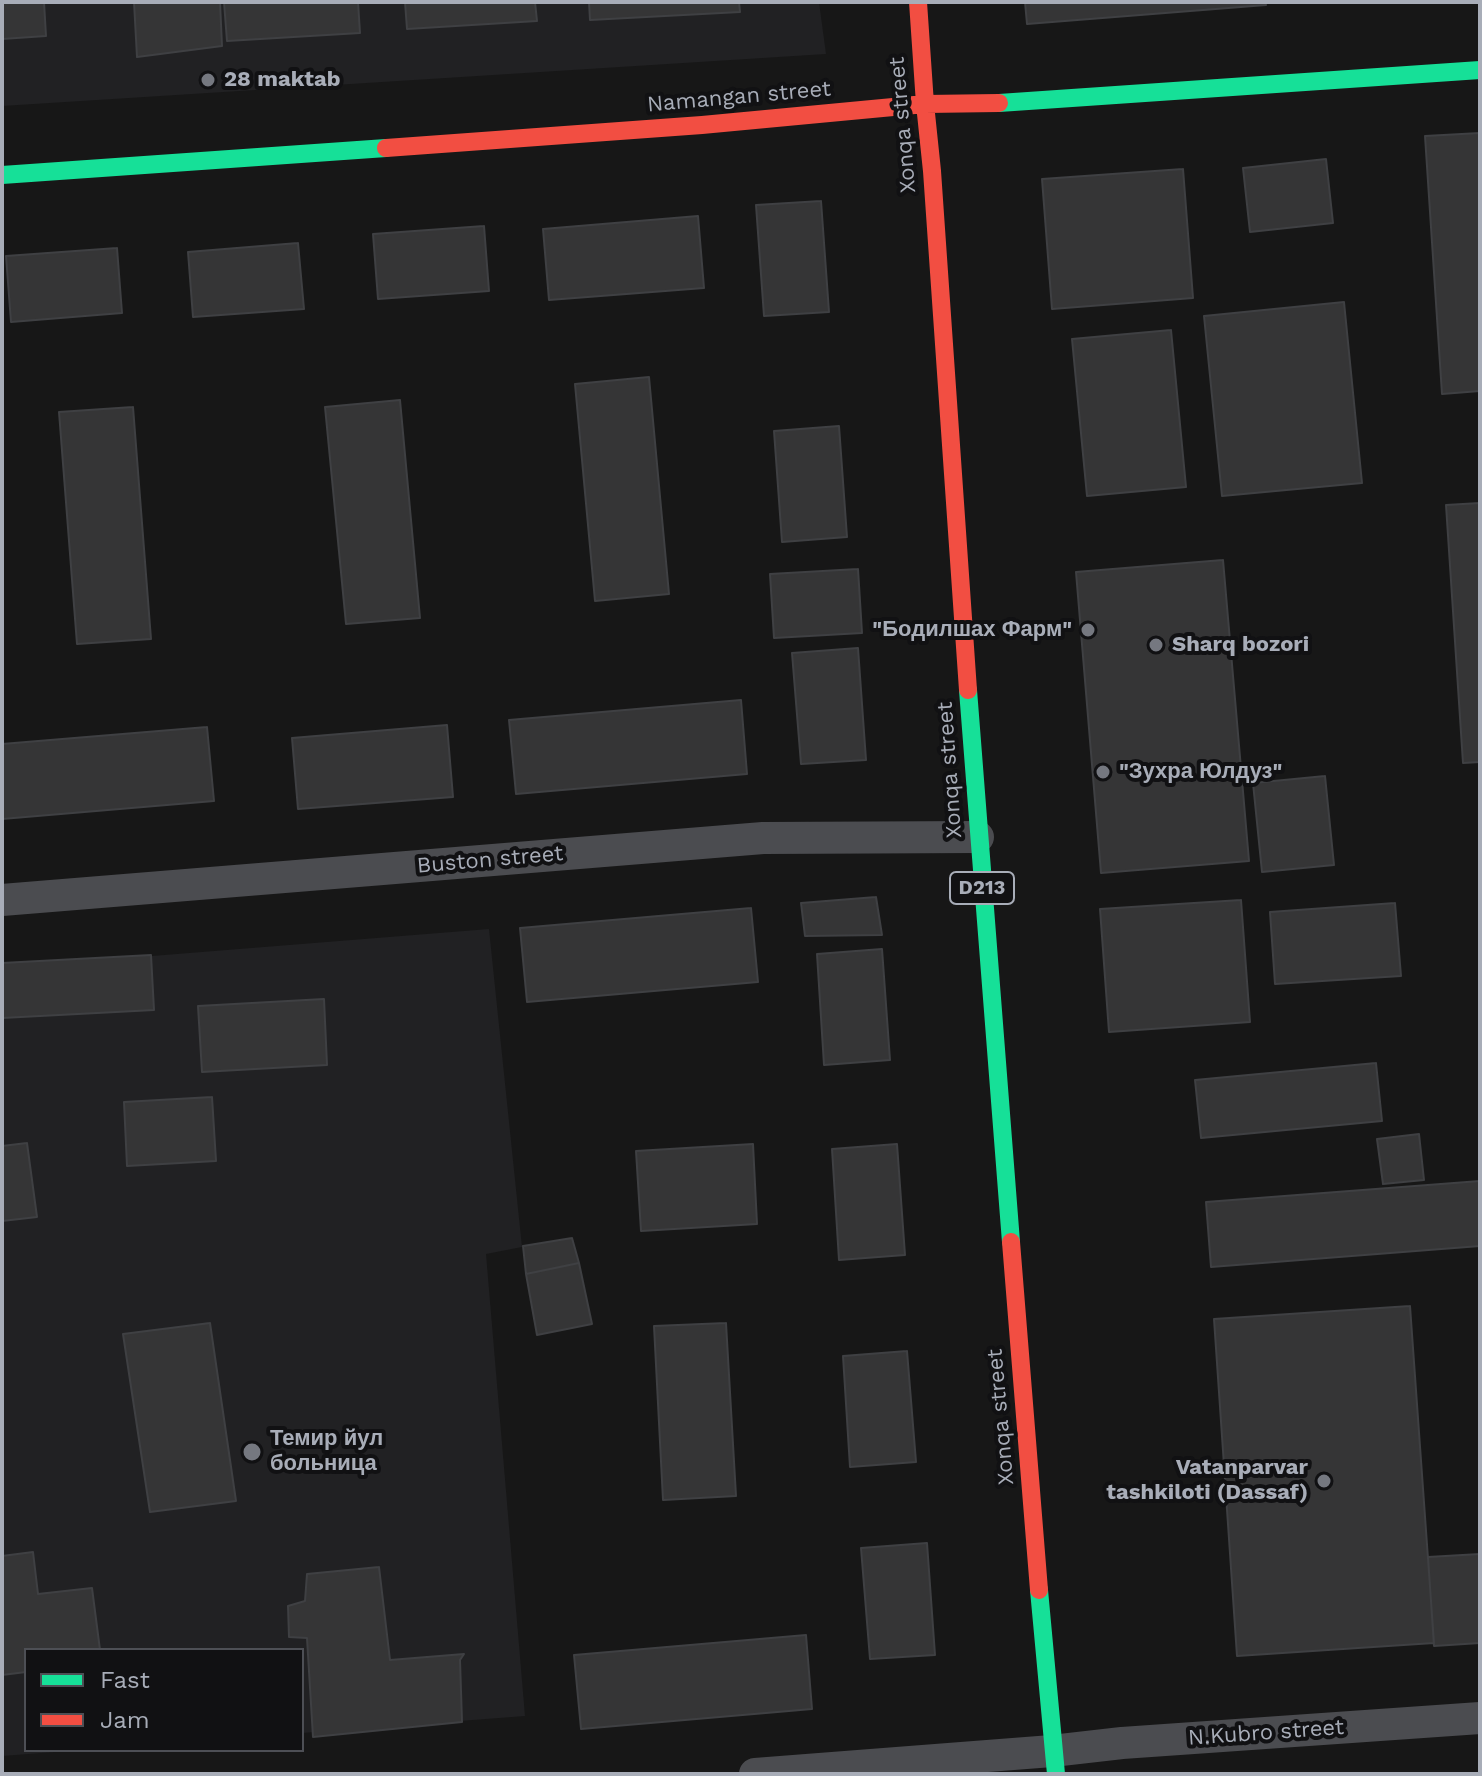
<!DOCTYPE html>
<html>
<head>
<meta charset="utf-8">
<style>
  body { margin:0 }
  #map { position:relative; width:1482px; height:1776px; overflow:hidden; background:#171717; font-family:"Work Sans",sans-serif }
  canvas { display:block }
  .frame { position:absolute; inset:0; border:4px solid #a8adb8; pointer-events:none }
  .legend { position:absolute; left:24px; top:1648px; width:280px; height:104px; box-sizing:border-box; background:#111113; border:2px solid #4d4f55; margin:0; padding:10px 14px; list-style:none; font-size:24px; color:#a8adb8 }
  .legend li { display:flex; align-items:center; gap:16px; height:40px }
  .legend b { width:40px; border:2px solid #4d4f55 }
</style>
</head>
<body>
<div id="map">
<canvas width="1482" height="1776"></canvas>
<div class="frame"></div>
<ul class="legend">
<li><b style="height:10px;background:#16e098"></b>Fast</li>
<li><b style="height:10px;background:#f24e42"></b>Jam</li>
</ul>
</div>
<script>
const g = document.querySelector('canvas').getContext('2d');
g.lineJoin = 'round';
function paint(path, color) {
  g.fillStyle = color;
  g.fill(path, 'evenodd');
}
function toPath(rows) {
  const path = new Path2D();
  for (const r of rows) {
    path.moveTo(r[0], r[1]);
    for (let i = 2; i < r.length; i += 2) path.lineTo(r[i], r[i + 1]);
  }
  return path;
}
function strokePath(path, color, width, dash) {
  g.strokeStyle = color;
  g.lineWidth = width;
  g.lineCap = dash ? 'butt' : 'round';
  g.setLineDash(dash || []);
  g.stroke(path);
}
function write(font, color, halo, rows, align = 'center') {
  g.font = font + ' "Work Sans",sans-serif';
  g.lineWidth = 8;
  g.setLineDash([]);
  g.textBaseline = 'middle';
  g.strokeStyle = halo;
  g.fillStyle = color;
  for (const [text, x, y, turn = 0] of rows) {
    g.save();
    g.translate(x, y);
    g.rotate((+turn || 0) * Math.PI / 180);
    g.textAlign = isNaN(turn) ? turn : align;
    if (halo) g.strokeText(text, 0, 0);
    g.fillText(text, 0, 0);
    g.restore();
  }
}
const built = toPath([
  [2,2,819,2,826,54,2,106],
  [489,929,522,1247,486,1254,525,1716,302,1733,302,1650,26,1650,26,1750,82,1750,2,1756,2,968]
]);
const building = toPath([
  [2,2,44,2,46,36,2,39,2,2],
  [134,2,220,2,222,46,137,57,134,2],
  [224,2,358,2,360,33,227,41,224,2],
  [405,2,535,2,537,21,407,29,405,2],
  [589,2,739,2,740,12,590,20,589,2],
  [1025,2,1265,2,1266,5,1027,24,1025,2],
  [1480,133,1480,391,1442,394,1425,136,1480,133],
  [1326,159,1333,223,1250,232,1243,168,1326,159],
  [1183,169,1193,298,1052,309,1042,179,1183,169],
  [821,201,829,312,764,316,756,205,821,201],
  [698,216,704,288,549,300,543,229,698,216],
  [484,226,489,291,378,299,373,234,484,226],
  [298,243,304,309,193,317,188,252,298,243],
  [117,248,122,313,11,322,6,256,117,248],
  [1344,302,1362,483,1222,496,1204,316,1344,302],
  [1171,330,1186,487,1087,496,1072,339,1171,330],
  [649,377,669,594,595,601,575,384,649,377],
  [400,400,420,618,346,624,325,407,400,400],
  [133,407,151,639,77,644,59,412,133,407],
  [839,426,847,537,782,542,774,431,839,426],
  [1480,503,1480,762,1463,763,1446,505,1480,503],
  [1223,560,1249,861,1101,873,1076,572,1223,560],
  [858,569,862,633,774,638,770,574,858,569],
  [858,648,866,760,801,764,792,653,858,648],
  [741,700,747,774,516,794,509,720,741,700],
  [447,725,453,797,298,809,292,738,447,725],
  [207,727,214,801,2,819,2,744,207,727],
  [1325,776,1334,865,1262,872,1253,783,1325,776],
  [876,897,882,935,805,936,801,903,876,897],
  [1241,900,1250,1022,1109,1032,1100,909,1241,900],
  [1395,903,1401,976,1275,984,1270,912,1395,903],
  [751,908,758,982,527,1002,520,928,751,908],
  [882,949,890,1060,824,1065,817,954,882,949],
  [151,955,154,1010,2,1018,2,963,151,955],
  [324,999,327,1065,202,1072,198,1006,324,999],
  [1376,1063,1382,1121,1201,1138,1195,1080,1376,1063],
  [212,1097,216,1161,127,1166,124,1102,212,1097],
  [1419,1134,1424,1180,1383,1184,1377,1139,1419,1134],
  [27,1143,37,1217,2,1221,2,1146,27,1143],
  [753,1144,757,1224,641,1231,636,1151,753,1144],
  [897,1144,905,1255,839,1260,832,1149,897,1144],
  [1480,1181,1480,1246,1211,1267,1206,1202,1480,1181],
  [572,1238,579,1263,526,1274,523,1246,572,1238],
  [579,1263,592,1324,537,1335,526,1274,579,1263],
  [1410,1306,1434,1643,1237,1656,1214,1319,1410,1306],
  [210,1323,236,1501,150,1512,123,1334,210,1323],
  [726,1323,736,1496,663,1500,654,1326,726,1323],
  [907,1351,916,1462,850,1467,843,1356,907,1351],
  [927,1543,935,1655,870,1659,861,1548,927,1543],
  [33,1552,38,1594,92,1588,100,1650,26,1650,26,1672,2,1675,2,1556,33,1552],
  [1480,1554,1480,1643,1434,1646,1428,1557,1480,1554],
  [379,1567,390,1660,464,1654,460,1660,462,1722,313,1737,307,1638,289,1637,288,1606,305,1601,307,1574,379,1567],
  [806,1635,812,1709,581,1729,574,1655,806,1635]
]);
const street = toPath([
  [2,900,763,838,978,837],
  [755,1774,1052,1751,1122,1743,1480,1718]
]);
const fast = toPath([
  [999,103,1480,70],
  [2,175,386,148],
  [968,690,1011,1242],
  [1039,1590,1056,1774]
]);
const jam = toPath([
  [918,2,925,104,932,171,968,690],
  [386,148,702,125,925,104,999,103],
  [1011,1242,1039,1590]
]);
const markers = [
  [208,80,8,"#757880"],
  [1088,630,8,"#757880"],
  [1156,645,8,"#757880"],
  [1103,772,8,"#757880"],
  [252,1452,10,"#757880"],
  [1324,1481,8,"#757880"]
];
const shields = [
  [982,888,64]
];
const shieldNames = [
  ["D213",982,888]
];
const poiNames = [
  ["28 maktab",224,80],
  ["\"Бодилшах Фарм\"",1072,630,"right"],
  ["Sharq bozori",1172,645],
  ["\"Зухра Юлдуз\"",1119,772],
  ["Темир йул",270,1439],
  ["больница",270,1464],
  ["Vatanparvar",1308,1468,"right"],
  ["tashkiloti (Dassaf)",1308,1493,"right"]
];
const streetNames = [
  ["Namangan street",739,97,-5],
  ["Xonqa street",903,125,-95],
  ["Xonqa street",950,770,-94],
  ["Buston street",490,860,-5],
  ["Xonqa street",1001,1417,-95],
  ["N.Kubro street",1266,1733,-4]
];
paint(built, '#212123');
paint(building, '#353536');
strokePath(building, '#3f4043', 2);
strokePath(street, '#4b4c50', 32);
strokePath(fast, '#16e098', 18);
strokePath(jam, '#f24e42', 18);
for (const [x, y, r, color] of markers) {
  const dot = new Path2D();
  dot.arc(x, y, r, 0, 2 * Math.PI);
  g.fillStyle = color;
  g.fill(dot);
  strokePath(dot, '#111113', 3);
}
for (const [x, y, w] of shields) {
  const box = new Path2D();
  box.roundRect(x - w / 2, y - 16, w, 32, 6);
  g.fillStyle = '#111113';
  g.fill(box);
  strokePath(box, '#a8adb8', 2);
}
write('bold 20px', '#a8adb8', null, shieldNames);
write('bold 22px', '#a8adb8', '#111113', poiNames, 'left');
write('22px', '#a8adb8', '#111113', streetNames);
</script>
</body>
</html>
